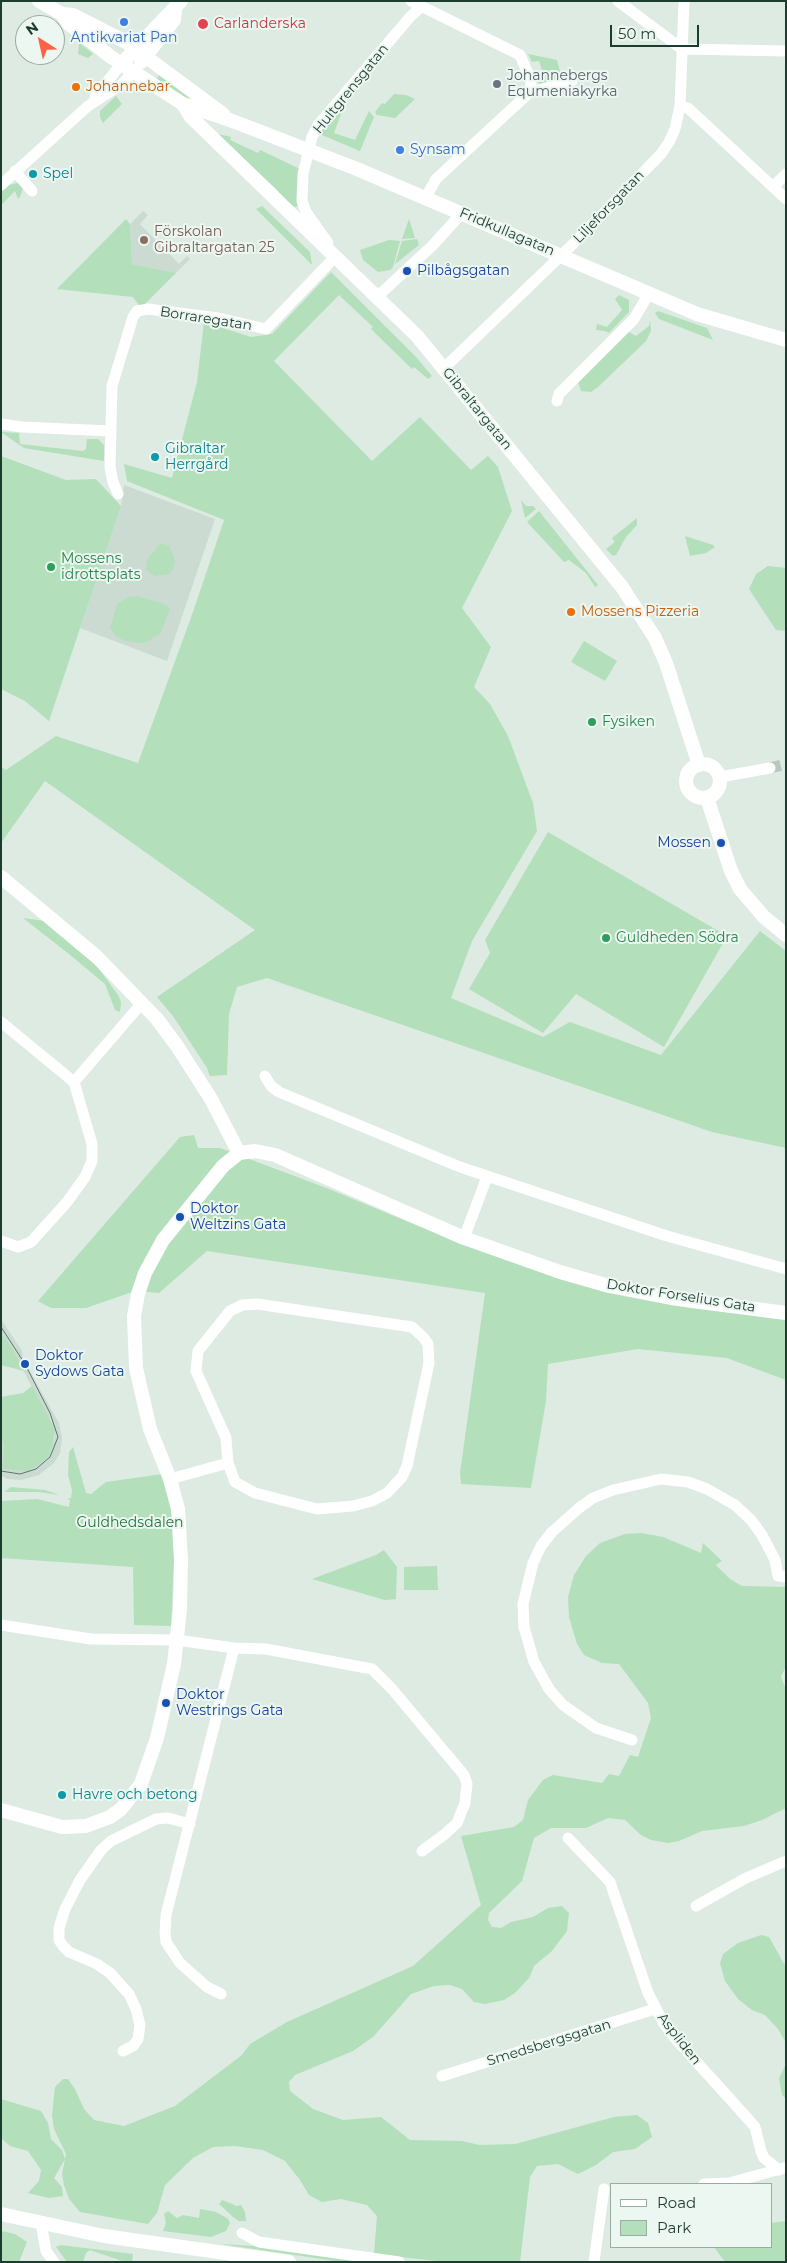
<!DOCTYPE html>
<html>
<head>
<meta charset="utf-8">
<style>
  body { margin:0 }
  #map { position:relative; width:787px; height:2263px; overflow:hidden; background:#ddebe3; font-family:Montserrat,sans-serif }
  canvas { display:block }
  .frame { position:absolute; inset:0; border:2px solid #1d3c30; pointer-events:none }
  .legend { position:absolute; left:610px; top:2183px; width:162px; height:65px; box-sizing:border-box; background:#edf7f1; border:1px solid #9aaca4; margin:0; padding:6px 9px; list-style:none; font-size:15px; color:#1d3c30 }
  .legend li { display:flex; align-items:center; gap:10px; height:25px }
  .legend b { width:25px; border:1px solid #9aaca4 }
  .north { position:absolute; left:15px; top:15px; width:50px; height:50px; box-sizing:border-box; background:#edf7f1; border:1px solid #9aaca4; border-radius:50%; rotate:325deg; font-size:14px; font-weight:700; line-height:20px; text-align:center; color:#1d3c30 }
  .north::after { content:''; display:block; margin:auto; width:18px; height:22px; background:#ff6146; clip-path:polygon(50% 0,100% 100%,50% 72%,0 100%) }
  .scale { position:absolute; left:610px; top:25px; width:89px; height:22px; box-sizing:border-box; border:2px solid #1d3c30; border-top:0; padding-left:6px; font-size:15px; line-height:18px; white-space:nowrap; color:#1d3c30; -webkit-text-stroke:4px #edf7f1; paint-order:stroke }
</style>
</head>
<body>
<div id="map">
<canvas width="787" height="2263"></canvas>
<div class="frame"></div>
<ul class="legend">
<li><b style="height:6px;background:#fff"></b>Road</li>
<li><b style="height:14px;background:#b3dfba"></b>Park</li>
</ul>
<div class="north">N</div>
<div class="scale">50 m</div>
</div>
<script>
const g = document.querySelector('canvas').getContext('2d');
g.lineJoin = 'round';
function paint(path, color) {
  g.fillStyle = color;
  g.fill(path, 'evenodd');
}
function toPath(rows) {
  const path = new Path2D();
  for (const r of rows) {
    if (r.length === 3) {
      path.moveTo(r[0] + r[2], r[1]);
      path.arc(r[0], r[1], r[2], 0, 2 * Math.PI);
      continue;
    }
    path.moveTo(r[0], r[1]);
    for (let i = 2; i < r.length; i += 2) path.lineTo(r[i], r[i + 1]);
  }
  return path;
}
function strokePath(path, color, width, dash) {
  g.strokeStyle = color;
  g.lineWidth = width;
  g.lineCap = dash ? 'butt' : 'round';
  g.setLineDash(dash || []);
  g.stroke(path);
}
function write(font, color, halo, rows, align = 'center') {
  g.font = font + ' Montserrat,sans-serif';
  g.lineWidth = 4;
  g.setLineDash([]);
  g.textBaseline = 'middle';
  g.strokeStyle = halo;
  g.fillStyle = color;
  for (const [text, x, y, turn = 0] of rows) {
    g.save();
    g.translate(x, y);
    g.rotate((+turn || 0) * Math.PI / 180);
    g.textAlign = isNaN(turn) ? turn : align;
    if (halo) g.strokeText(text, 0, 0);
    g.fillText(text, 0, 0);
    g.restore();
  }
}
const built = toPath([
  [143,211,148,215,140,224,179,264,187,256,190,259,176,273,132,264,130,224],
  [124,485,215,519,167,661,80,628,121,506],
  [1,1319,22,1351,23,1359,59,1423,62,1437,60,1453,54,1463,39,1475,21,1480,8,1479,1,1476,1,1440,4,1443,49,1456,55,1437,51,1420,44,1411,20,1364,1,1334]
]);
const green = toPath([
  [79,43,91,52,93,54,88,58,78,54],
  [528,54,557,60,562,79,539,85,538,82,545,79,539,61,532,62],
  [160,74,191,98,189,100,156,80],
  [394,94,406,95,415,99,395,118,377,115,375,112,382,103,385,104],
  [116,96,122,104,103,123,100,117,100,111],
  [343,104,344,106,334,133,355,140,369,111,374,117,360,151,322,135,322,130],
  [218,134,231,137,230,140,258,153,260,150,300,169,299,206,292,207,276,189],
  [17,183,23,188,20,197,18,199,15,191,1,205,1,193,9,185],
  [262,206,310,252,312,265,256,209],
  [126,219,130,224,132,264,176,273,141,308,133,297,57,289],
  [409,219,415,238,402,239],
  [417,239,419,245,395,264,402,241],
  [389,240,400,241,393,267,390,270,378,272,363,260,360,250],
  [331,272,416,357,432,376,428,379,414,367,412,369,371,329,373,327,339,295,274,361,372,461,420,417,471,470,488,456,498,467,512,511,462,608,491,647,474,687,490,704,508,736,533,803,537,831,472,941,451,998,543,1037,570,1022,661,1055,760,931,786,951,786,1148,712,1132,267,978,237,987,229,1014,227,1075,210,1076,207,1068,173,1016,157,997,255,930,45,781,1,843,1,767,6,770,56,736,138,763,193,612,224,520,127,481,124,464,172,478,197,382,204,322,251,337,272,334],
  [619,295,629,300,629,312,609,333,605,331,596,330,597,324,607,327,622,310,615,299],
  [658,311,707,328,713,340,659,319,655,313],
  [650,320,651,331,646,341,598,387,591,392,581,391,578,382,627,331,636,336,649,326],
  [1,432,19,433,20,444,83,451,86,449,87,439,98,439,104,445,104,461,24,448],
  [1,456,66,480,96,479,121,506,49,721,25,701,1,689],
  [521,500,526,506,533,506,536,509,525,518],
  [539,511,598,585,595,587,586,573,569,560,564,562,527,522],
  [637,518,637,525,626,537,616,555,613,556,606,549,615,542,612,538],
  [685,536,713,545,715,547,706,553,690,556],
  [161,543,169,546,175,560,173,569,169,574,155,576,147,571,146,563,148,558],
  [768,566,786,568,786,631,776,630,749,589,756,574],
  [136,596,164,604,170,609,160,634,144,643,125,641,116,636,110,628,117,604,128,597],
  [584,641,617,661,605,681,571,662],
  [548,832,727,936,664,1047,576,994,543,1033,469,989,490,953,485,940],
  [23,918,45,921,94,962,118,995,121,1002,120,1012,115,1010,105,984,69,954],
  [194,1135,198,1148,220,1148,329,1189,418,1226,545,1273,634,1297,690,1308,786,1320,786,1380,727,1358,638,1349,548,1364,546,1401,531,1488,461,1484,460,1473,485,1293,207,1251,159,1293,135,1291,86,1308,51,1308,38,1301,180,1137],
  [1,1334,12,1348,24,1371,1,1365],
  [32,1386,55,1429,53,1444,49,1456,37,1466,27,1471,3,1469,4,1443,1,1440,1,1397,23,1393],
  [73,1447,86,1493,91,1494,106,1482,163,1474,176,1520,171,1626,134,1625,133,1567,1,1558,1,1501,37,1499,69,1507,70,1500,67,1499,71,1498,72,1490,68,1475,69,1452],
  [11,1487,45,1490,59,1495,39,1492,6,1492,5,1491],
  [641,1533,663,1537,701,1553,703,1543,722,1561,716,1565,730,1579,742,1586,786,1587,786,1666,781,1677,786,1689,786,1808,762,1820,744,1826,702,1831,679,1841,668,1843,651,1840,641,1835,625,1820,608,1818,586,1828,551,1828,534,1838,522,1881,489,1913,488,1920,492,1927,501,1928,511,1922,533,1917,548,1908,562,1906,569,1913,567,1931,552,1951,534,1966,529,1978,515,1993,504,2000,485,2004,474,2002,462,1989,450,1985,434,1986,411,1994,373,2037,353,2051,295,2075,289,2082,290,2091,313,2109,343,2120,381,2117,410,2140,462,2141,479,2145,515,2144,614,2117,637,2115,648,2123,652,2137,635,2149,613,2152,596,2165,578,2174,558,2164,537,2166,530,2177,520,2262,445,2262,374,2254,377,2216,367,2205,341,2199,322,2202,309,2195,300,2180,285,2161,263,2150,235,2146,213,2147,193,2158,165,2185,157,2213,148,2224,80,2212,69,2199,64,2185,62,2174,66,2154,54,2129,52,2115,55,2087,63,2079,68,2079,75,2089,84,2109,94,2120,124,2126,175,2106,242,2055,250,2044,287,2022,413,1966,481,1905,461,1836,514,1827,523,1820,528,1800,543,1780,553,1775,602,1783,609,1774,619,1776,630,1755,638,1757,651,1718,648,1703,619,1664,602,1663,584,1655,577,1644,569,1617,568,1597,574,1575,586,1556,600,1543,625,1534],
  [384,1550,397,1567,396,1599,385,1600,312,1579,376,1555],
  [437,1566,438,1590,404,1590,404,1567],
  [761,1935,769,1937,786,1967,786,2043,778,2029,765,2015,752,2010,738,1999,725,1981,720,1963,723,1954,738,1943],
  [786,2064,786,2099,782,2095,779,2078],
  [1,2099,41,2111,48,2123,51,2139,62,2150,65,2159,54,2178,62,2187,63,2196,49,2198,28,2193,39,2181,41,2170,28,2151,10,2146,1,2138],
  [222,2200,237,2206,241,2205,245,2212,246,2221,239,2221,233,2217,219,2204],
  [200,2209,216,2212,228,2219,230,2223,226,2231,211,2237,163,2231,166,2223,164,2214,168,2211,177,2218,183,2215,199,2218],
  [786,2221,786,2262,725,2262,714,2247,771,2247,771,2223],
  [1,2231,15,2234,27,2242,19,2262,1,2262],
  [220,2244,252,2246,367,2262,342,2262],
  [61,2245,133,2254,132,2262,125,2262,90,2250,86,2253,83,2262,67,2262,56,2247]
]);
const minorTunnel = toPath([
  [770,768,786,764]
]);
const minor = toPath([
  [411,1,520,55,531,81,530,92],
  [618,1,682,49],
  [682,49,786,51],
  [95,97,122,63],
  [680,106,688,108,786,199],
  [15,171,32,191],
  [1,185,88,106,122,84,133,72],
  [773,187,786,174],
  [426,197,436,179,530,92,572,81],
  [328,243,306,212,302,201,303,174,312,137,318,125,410,17,421,7],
  [377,297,433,245,462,213],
  [444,368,570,247,661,154,669,142,675,129,680,106,684,1],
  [557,401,559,394,634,319,648,295],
  [1,424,22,427,111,431],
  [118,494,113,482,110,467,112,386,133,317,137,311,148,309,218,318,266,329,335,257],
  [720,777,770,768],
  [1,1022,74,1082,92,1144,92,1161,85,1177,67,1202,31,1242,18,1247,1,1241],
  [265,1076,271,1086,279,1092,460,1167,667,1236,786,1269],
  [74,1082,142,1003],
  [464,1238,487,1177],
  [257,1304,412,1327,423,1337,428,1344,429,1363,407,1466,402,1477,387,1493,372,1501,353,1506,317,1509,255,1493,235,1482,228,1463,226,1438,196,1371,198,1351,230,1311,242,1305,257,1304],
  [170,1479,228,1463],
  [1,1625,91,1639,177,1640,234,1648,266,1649,372,1669,392,1689,464,1775,467,1784,465,1803,457,1823,445,1834,422,1851],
  [632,1740,596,1728,563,1705,549,1689,534,1662,524,1627,523,1604,533,1563,541,1546,552,1532,579,1508,593,1498,613,1490,661,1479,688,1482,707,1489,735,1505,751,1520,762,1535,775,1560,778,1576,786,1577],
  [568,1838,610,1882,648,1993,663,2022,674,2037,749,2120,755,2127,761,2151,764,2158,779,2170],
  [696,1906,746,1878,786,1861],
  [221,1994,207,1987,180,1963,166,1942,165,1932,166,1915,234,1648],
  [123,2051,133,2046,138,2039,140,2025,136,2009,129,1994,110,1973,97,1964,69,1952,63,1946,59,1940,59,1928,65,1909,80,1880,101,1850,111,1841,156,1819,168,1818,190,1824],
  [442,2076,655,2009],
  [704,2184,729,2183,784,2168],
  [41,2223,46,2251,54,2262],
  [242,2233,259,2242,399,2262],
  [594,2262,604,2189]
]);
const tertiary = toPath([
  [39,1,62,14,73,15,126,42,223,114],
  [62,14,69,24,111,57,183,104,230,120,357,169,697,314,786,340],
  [141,62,174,20,175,10],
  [122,63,181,1],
  [183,104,191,117,417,336,622,587,655,638,666,663,699,765],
  [703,781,17],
  [707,798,731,871,740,889,764,917,786,935],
  [1,877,97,957,157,1019,177,1046,211,1099,239,1153],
  [1,1810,62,1827,86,1826,110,1817,121,1809,141,1784,157,1738,174,1664,180,1609,181,1560,178,1509,170,1479,150,1429,136,1368,134,1316,138,1294,145,1273,163,1240,223,1166,239,1153,255,1151,275,1155,464,1238,560,1272,609,1286,671,1298,786,1313],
  [1,2214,104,2236,289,2262]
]);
const tram = toPath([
  [1,1327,25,1364,50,1413,58,1437,50,1457,36,1469,20,1474,1,1471]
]);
const markers = [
  [124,22,5,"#3f7fe0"],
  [203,24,6,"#e0444e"],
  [497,84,5,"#6b7280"],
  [76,87,5,"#e8710a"],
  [400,150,5,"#3f7fe0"],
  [33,174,5,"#0f9aa8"],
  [144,240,5,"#8d6e63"],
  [407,271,5,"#1a4fb4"],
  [155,457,5,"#0f9aa8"],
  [51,567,5,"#2e9e5b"],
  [571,612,5,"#e8710a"],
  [592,722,5,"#2e9e5b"],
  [721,843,5,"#1a4fb4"],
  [606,938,5,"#2e9e5b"],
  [180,1217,5,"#1a4fb4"],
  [25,1364,5,"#1a4fb4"],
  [166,1703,5,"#1a4fb4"],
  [62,1795,5,"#0f9aa8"]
];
const healthNames = [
  ["Carlanderska",214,24]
];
const shopNames = [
  ["Antikvariat Pan",124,38],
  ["Synsam",410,150,"left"]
];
const worshipNames = [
  ["Johannebergs",507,76],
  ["Equmeniakyrka",507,92]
];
const foodNames = [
  ["Johannebar",86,87],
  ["Mossens Pizzeria",581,612]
];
const streetNames = [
  ["Hultgrensgatan",351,89,-51],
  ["Liljeforsgatan",609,207,-46],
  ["Fridkullagatan",507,232,23],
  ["Borraregatan",206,319,9],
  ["Gibraltargatan",477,409,51],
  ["Doktor Forselius Gata",681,1296,9],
  ["Aspliden",679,2039,52],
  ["Smedsbergsgatan",549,2043,-17]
];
const cultureNames = [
  ["Spel",43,174],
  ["Gibraltar",165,449],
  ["Herrgård",165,465],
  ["Havre och betong",72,1795]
];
const educationNames = [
  ["Förskolan",154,232],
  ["Gibraltargatan 25",154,248]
];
const transitNames = [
  ["Pilbågsgatan",417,271],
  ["Mossen",711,843,"right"],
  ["Doktor",190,1209],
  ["Weltzins Gata",190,1225],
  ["Doktor",35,1356],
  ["Sydows Gata",35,1372],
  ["Doktor",176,1695],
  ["Westrings Gata",176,1711]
];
const leisureNames = [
  ["Mossens",61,559],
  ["idrottsplats",61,575],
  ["Fysiken",602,722],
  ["Guldheden Södra",616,938]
];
const parkNames = [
  ["Guldhedsdalen",130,1523]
];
paint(built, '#cbdbd2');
paint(green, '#b3dfba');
strokePath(minorTunnel, '#b7c8bf', 11, [11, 5.5]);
strokePath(minor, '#fff', 11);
strokePath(tertiary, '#fff', 14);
strokePath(tram, '#57786b', 1);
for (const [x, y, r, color] of markers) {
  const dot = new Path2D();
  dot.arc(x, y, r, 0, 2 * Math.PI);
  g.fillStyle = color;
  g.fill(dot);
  strokePath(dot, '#edf7f1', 2);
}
write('14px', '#be3a42', '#edf7f1', healthNames, 'left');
write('14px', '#366cbe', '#edf7f1', shopNames);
write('14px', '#5b616d', '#edf7f1', worshipNames, 'left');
write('14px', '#c56008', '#edf7f1', foodNames, 'left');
write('14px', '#1d3c30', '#edf7f1', streetNames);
write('14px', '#0d838f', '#edf7f1', cultureNames, 'left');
write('14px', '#785e54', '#edf7f1', educationNames, 'left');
write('14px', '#164399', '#edf7f1', transitNames, 'left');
write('14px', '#27864d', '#edf7f1', leisureNames, 'left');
write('14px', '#23763b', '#edf7f1', parkNames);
</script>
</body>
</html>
